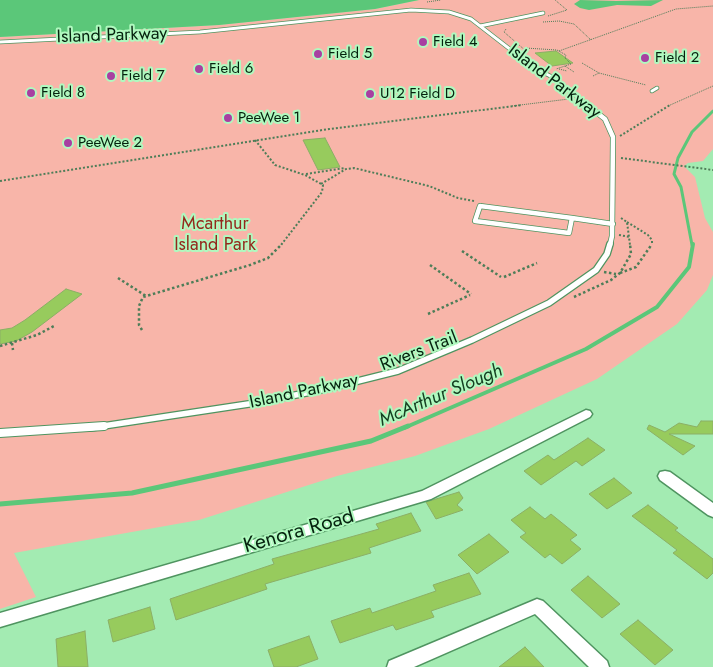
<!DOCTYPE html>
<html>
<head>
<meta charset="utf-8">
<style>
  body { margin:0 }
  canvas { display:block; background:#a3ebb2 }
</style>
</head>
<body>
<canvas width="713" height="667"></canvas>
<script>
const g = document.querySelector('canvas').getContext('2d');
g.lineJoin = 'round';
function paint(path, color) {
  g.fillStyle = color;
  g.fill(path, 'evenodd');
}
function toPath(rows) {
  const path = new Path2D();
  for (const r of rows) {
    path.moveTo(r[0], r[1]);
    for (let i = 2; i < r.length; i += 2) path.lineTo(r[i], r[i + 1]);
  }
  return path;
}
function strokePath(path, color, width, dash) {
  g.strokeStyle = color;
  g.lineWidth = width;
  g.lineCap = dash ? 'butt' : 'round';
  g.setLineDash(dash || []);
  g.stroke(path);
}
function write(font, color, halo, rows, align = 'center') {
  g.font = font + ' Jost,sans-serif';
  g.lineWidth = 4;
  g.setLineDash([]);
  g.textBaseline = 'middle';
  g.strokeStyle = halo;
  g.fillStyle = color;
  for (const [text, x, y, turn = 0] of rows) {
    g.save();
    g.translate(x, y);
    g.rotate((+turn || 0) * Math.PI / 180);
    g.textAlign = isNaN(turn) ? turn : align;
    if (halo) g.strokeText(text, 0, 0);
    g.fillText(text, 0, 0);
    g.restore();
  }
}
const green = toPath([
  [419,0,713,0,713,149,703,161,688,163,684,166,695,177,705,218,713,232,713,275,707,290,677,324,597,379,489,429,415,456,337,476,199,520,14,553,36,597,0,609,0,37,219,25,375,9]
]);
const water = toPath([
  [0,0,419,0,375,9,219,25,0,37],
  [580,0,616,1,663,0,651,6,617,5,589,10,580,8,574,4]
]);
const streamFar2 = toPath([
  [692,245,681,187,674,174,678,158,692,132,713,111]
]);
const streamFar1 = toPath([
  [404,428,586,349,657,307,689,267,693,244]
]);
const stream = toPath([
  [0,504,132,493,371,441,408,426]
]);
const building = toPath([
  [556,51,573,63,552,66,535,53,556,51],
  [325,138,340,167,318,170,303,140,325,138],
  [66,289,82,294,32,332,16,341,0,344,0,330,12,328,25,320,66,289],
  [701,421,713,421,713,434,669,434,695,446,683,455,647,429,649,425,665,432,679,423,697,427,701,421],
  [588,438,605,450,582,466,576,461,541,485,524,471,548,455,554,460,588,438],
  [614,478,632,493,607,509,589,494,614,478],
  [459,492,463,498,457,505,463,510,436,519,426,502,459,492],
  [648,505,678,528,675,530,713,559,713,573,707,579,673,553,677,550,632,516,648,505],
  [530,507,545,519,551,514,577,535,570,540,581,549,562,564,550,554,545,558,520,537,526,533,511,520,530,507],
  [411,513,421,531,369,548,371,553,265,584,267,589,176,620,170,599,274,564,272,559,379,529,376,524,411,513],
  [489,534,509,552,477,574,458,555,489,534],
  [469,573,481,594,431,611,434,617,396,630,393,625,340,643,331,621,370,608,372,613,436,591,433,585,469,573],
  [588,576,620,604,602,618,571,590,588,576],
  [150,607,155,629,113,642,108,620,150,607],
  [638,620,673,650,655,665,620,634,638,620],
  [85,631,88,667,58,667,56,639,85,631],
  [309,636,318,659,296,667,274,667,268,650,309,636],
  [525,647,544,667,499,667,525,647]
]);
const pathFar2 = toPath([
  [427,2,441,0],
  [548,16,567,10,555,0],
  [543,22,559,21,574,24,591,40],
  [506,29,504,32,526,51],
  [525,48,557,50,566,55,565,58,571,64,556,69],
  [559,51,676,9,713,6],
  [582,63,599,73,646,85],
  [565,66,574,72],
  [559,69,567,71],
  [593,76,599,73],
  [512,106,569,99],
  [668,106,713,86]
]);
const pathFar1 = toPath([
  [620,136,670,105],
  [255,140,275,165,305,175,323,185,322,192,281,245],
  [621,158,713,170],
  [306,174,345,168],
  [0,181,329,129,522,105],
  [321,184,346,169,354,168,429,186,458,198,474,201],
  [621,218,627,222,630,245],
  [627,222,648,235,652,240,652,245],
  [619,235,630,237]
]);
const path = toPath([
  [462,251,501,277],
  [430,265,471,294],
  [604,272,616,274],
  [620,273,636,267,652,244],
  [504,277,537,263],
  [118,278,146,296],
  [574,297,611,280,620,273,631,254,630,244],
  [428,314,470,295],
  [142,330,139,325,139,306,143,297,250,265,268,258,282,244],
  [12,343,13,350],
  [0,346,37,335,54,326]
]);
const laneFar3 = toPath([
  [480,26,543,13],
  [0,42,200,32,411,10,449,12,471,19,533,67,554,78,589,106],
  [652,91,657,88]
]);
const laneFar2 = toPath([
  [587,105,605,119,613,137,612,236,610,245],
  [480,206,572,218,569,233,475,221,480,206],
  [572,218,613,224]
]);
const laneFar1 = toPath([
  [90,428,255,403,326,389,398,371,472,340,549,303,596,270,607,254,610,244]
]);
const lane = toPath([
  [0,433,104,426]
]);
const street = toPath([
  [586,410,590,411,592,414,590,417,431,499,0,627,0,613,422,491,586,410],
  [665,471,670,472,713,503,713,517,708,515,660,480,658,476,660,472,665,471],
  [537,599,543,601,607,661,609,667,589,667,535,614,414,667,387,667,389,661,537,599]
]);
const markers = [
  [423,42,5,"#a83fa1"],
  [318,54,5,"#a83fa1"],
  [645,58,5,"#a83fa1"],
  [199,69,5,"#a83fa1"],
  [111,76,5,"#a83fa1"],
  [31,93,5,"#a83fa1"],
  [370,94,5,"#a83fa1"],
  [228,118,5,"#a83fa1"],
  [68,143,5,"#a83fa1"]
];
const farPoinames = [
  ["Field 4",433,42],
  ["Field 5",328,54],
  ["Field 2",655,58],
  ["Field 6",209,69],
  ["Field 7",121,76],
  ["Field 8",41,93],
  ["U12 Field D",380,94],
  ["PeeWee 1",238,118],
  ["PeeWee 2",78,143]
];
const streetNames = [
  ["Island Parkway",112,36,-2],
  ["Island Parkway",554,82,37],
  ["Rivers Trail",419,352,-21],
  ["Island Parkway",304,392,-12]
];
const parkNames = [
  ["Mcarthur",215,225],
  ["Island Park",215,246]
];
const waterNames = [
  ["McArthur Slough",441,396,-23]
];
const nearStreetnames = [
  ["Kenora Road",299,532,-16]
];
paint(green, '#f8b5a9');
paint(water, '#5bc779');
strokePath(streamFar2, '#5bc779', 3);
strokePath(streamFar1, '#5bc779', 4);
strokePath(stream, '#5bc779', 5);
paint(building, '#97cb5d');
strokePath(building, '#8baf66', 1);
strokePath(laneFar3, '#4f9460', 4.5);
strokePath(laneFar2, '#4f9460', 6);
strokePath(laneFar1, '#4f9460', 8);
strokePath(lane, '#4f9460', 10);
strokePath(street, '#4f9460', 3);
strokePath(pathFar2, '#4d7d58', 1, [1, 1]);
strokePath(pathFar1, '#4d7d58', 2, [2, 2]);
strokePath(path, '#4d7d58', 2.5, [2.5, 2.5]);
strokePath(laneFar3, '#fff', 3);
strokePath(laneFar2, '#fff', 4.5);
strokePath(laneFar1, '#fff', 5.5);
strokePath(lane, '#fff', 8);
paint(street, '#fff');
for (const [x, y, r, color] of markers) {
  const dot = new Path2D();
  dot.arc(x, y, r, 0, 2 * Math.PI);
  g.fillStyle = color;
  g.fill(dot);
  strokePath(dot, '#b0f9bf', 2);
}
write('15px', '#05220e', '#b0f9bf', farPoinames, 'left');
write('18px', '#05220e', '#b0f9bf', streetNames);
write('18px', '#94281c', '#b0f9bf', parkNames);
write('italic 19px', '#154122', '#b0f9bf', waterNames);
write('21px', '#05220e', '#b0f9bf', nearStreetnames);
</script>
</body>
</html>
